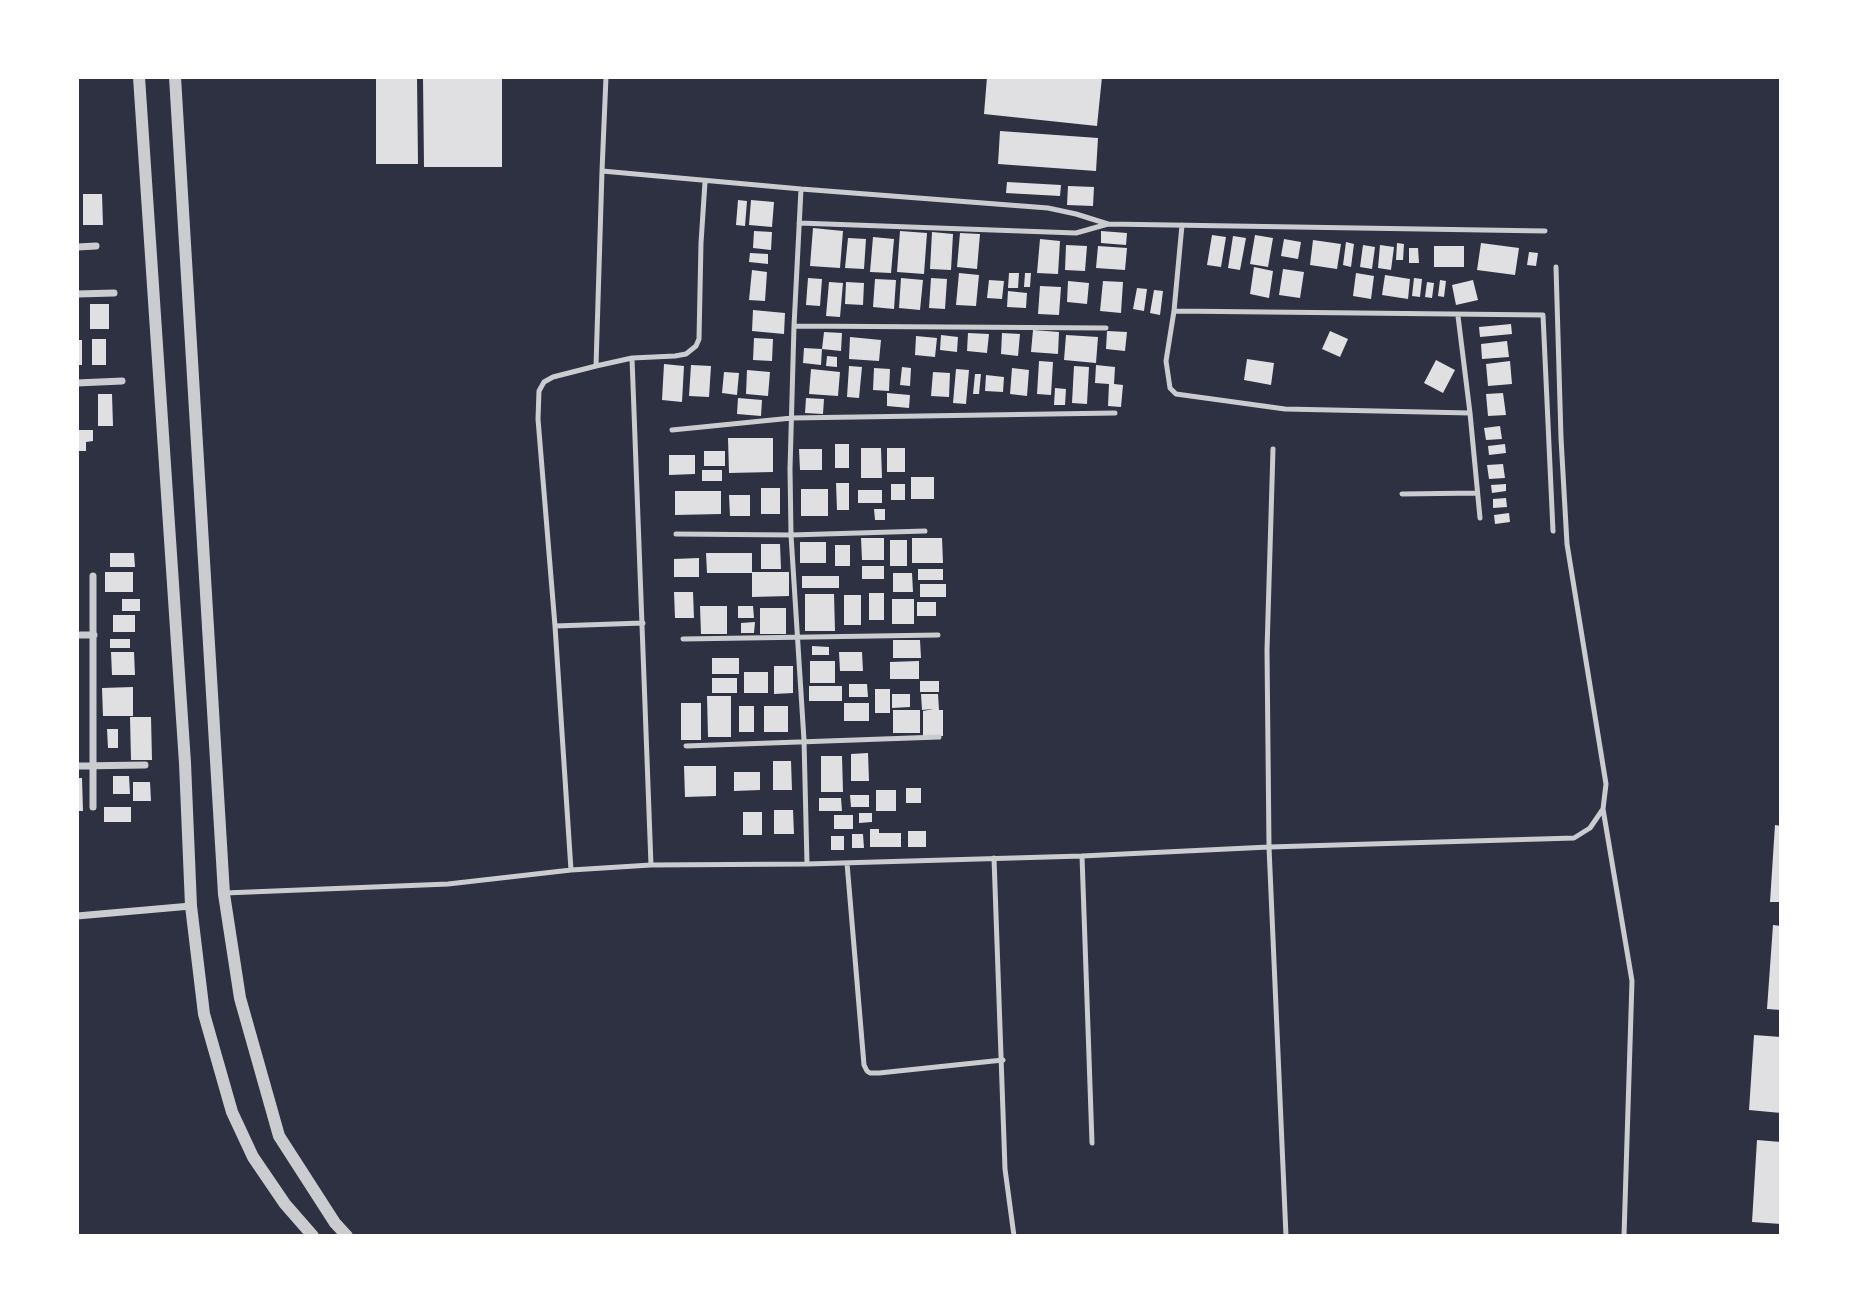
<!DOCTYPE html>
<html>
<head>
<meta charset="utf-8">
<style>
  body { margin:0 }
  #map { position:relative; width:1858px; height:1313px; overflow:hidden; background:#2d3142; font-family:"Alegreya Sans",sans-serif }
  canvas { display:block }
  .frame { position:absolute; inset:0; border:79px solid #fff; pointer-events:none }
</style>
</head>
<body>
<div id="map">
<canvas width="1858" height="1313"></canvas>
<div class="frame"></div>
</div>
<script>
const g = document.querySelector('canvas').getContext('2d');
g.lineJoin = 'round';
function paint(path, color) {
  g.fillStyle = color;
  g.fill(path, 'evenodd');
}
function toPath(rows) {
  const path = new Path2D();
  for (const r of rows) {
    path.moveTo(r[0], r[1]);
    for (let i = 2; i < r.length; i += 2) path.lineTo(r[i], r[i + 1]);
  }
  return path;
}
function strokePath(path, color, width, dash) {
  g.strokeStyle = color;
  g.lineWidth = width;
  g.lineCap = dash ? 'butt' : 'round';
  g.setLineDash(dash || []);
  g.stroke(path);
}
const building = toPath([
  [376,77,417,77,418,164,376,164],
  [423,77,502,77,502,167,424,167],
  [987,77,1102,77,1097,126,984,114],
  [1000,131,1098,138,1096,171,998,164],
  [1007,182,1061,185,1060,196,1006,193],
  [1068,186,1094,187,1093,206,1067,205],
  [83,194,102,194,103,225,83,225],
  [738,200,747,201,745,226,736,225],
  [751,200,774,202,772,227,749,225],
  [813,228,843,231,840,268,810,266],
  [754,231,772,232,771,250,753,248],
  [900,231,927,233,924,274,897,272],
  [1101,231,1127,233,1126,245,1101,243],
  [932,232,953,234,951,270,930,269],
  [960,233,980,234,977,269,957,267],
  [1212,235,1226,237,1221,267,1207,265],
  [1255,235,1273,238,1268,267,1250,264],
  [1233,236,1246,238,1240,270,1228,268],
  [873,237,894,239,891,273,870,272],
  [848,238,866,239,864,269,845,268],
  [1040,239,1060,241,1058,274,1037,273],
  [1284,239,1301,242,1298,259,1281,256],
  [1313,240,1341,244,1337,269,1310,265],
  [1346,242,1354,244,1351,267,1343,265],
  [1397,243,1404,244,1403,260,1396,260],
  [1481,243,1519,248,1515,275,1477,270],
  [1066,245,1087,246,1085,271,1065,270],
  [1363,245,1375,247,1372,269,1360,267],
  [1380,245,1394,247,1391,270,1378,268],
  [1098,246,1127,248,1125,270,1096,268],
  [1434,246,1464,246,1464,267,1434,267],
  [1409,248,1418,248,1419,263,1409,263],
  [1529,252,1538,253,1536,266,1527,265],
  [750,253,768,254,768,264,749,262],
  [1254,267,1273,271,1269,298,1250,294],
  [1283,269,1304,272,1300,298,1279,295],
  [752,270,767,272,765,301,749,300],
  [959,273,979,275,976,306,956,305],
  [1009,273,1019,273,1018,288,1008,288],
  [1025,273,1031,273,1030,287,1024,287],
  [1356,273,1374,276,1371,299,1353,296],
  [1385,275,1410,279,1408,299,1382,295],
  [808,278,822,279,820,306,806,305],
  [901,278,923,280,920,310,899,308],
  [931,278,947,279,945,309,929,308],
  [1414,278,1422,279,1420,297,1412,296],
  [875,279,896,280,894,309,873,307],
  [989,280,1004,281,1002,299,987,298],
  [1440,280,1446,281,1444,297,1438,296],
  [1473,280,1478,300,1456,305,1452,285],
  [1068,281,1089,283,1087,304,1067,302],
  [1103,281,1123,282,1121,313,1100,311],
  [829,282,843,283,840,317,826,316],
  [846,282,864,283,863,305,845,304],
  [1427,282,1434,283,1432,298,1425,297],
  [1040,286,1061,287,1059,315,1038,314],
  [1137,288,1147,289,1144,311,1133,309],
  [1154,290,1163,291,1160,315,1150,313],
  [1008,291,1027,293,1026,308,1007,307],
  [90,304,109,304,109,329,90,329],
  [753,310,785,313,784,334,752,331],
  [1511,324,1512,334,1480,337,1479,327],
  [1033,330,1059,332,1058,354,1031,352],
  [1107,331,1127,332,1125,351,1106,349],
  [1330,331,1348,339,1340,357,1322,349],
  [824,332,842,333,841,351,822,349],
  [968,333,989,334,987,353,967,351],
  [1002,333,1020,334,1018,356,1001,354],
  [941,335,958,337,957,352,940,350],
  [1066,335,1098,337,1096,363,1064,360],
  [916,336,937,338,935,357,915,355],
  [850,337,881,340,879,361,849,359],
  [754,338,773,339,772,361,753,360],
  [92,339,106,339,106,365,92,365],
  [77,340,82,340,82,365,77,365],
  [1507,341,1509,357,1482,359,1481,344],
  [804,348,822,349,821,365,803,363],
  [827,356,837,357,837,367,826,366],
  [1247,359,1274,363,1271,385,1244,380],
  [1436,360,1455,370,1443,393,1424,383],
  [1039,361,1053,362,1051,395,1037,394],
  [1510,361,1512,384,1488,386,1486,364],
  [664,364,684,366,682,402,662,400],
  [691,365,711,366,709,397,689,396],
  [1096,365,1115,367,1114,384,1123,385,1121,407,1108,406,1109,384,1095,383],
  [849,366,862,367,859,398,847,397],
  [1074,366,1089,367,1087,404,1072,403],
  [902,367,911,368,910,386,900,385],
  [874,368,890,369,889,391,873,390],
  [1012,368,1029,370,1027,396,1010,394],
  [811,369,840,372,838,396,809,394],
  [956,369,969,370,966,404,953,403],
  [747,370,770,372,768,396,746,394],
  [724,372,739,373,737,395,722,393],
  [933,372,950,373,949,397,931,396],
  [975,374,981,374,979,394,973,394],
  [986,375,1004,377,1003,392,985,391],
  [1055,388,1066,389,1065,405,1054,405],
  [887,393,910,395,909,408,887,406],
  [1503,393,1506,415,1488,416,1486,394],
  [98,394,112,394,113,426,98,426],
  [738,398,762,400,761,416,737,414],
  [806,398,824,399,823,414,805,413],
  [1500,426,1502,439,1486,440,1484,428],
  [78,430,93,430,93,441,86,442,86,451,77,451],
  [728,438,773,438,773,472,729,473],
  [835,444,849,444,849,468,835,468],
  [1505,444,1506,453,1489,455,1488,446],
  [861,448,881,448,882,478,861,478],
  [887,448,905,448,905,472,887,472],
  [799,449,822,449,822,470,800,470],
  [704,451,725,451,725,466,704,466],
  [669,455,695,455,695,474,669,475],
  [1503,464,1505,478,1489,479,1487,465],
  [702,470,722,470,722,481,702,481],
  [911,477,934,477,934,499,911,499],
  [836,483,849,483,849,510,837,510],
  [891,484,905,484,905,500,891,500],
  [1506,484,1506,491,1492,493,1491,485],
  [761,488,780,488,780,514,761,514],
  [801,489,828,489,828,516,801,516],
  [858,490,882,490,882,503,858,503],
  [675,491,721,491,721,514,675,515],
  [729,495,750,495,750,516,730,516],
  [1506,498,1507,507,1493,508,1493,499],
  [874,509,885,509,885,520,875,520],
  [1509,513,1510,522,1495,524,1494,515],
  [861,538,884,538,884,560,862,560],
  [912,538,942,538,943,563,912,563],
  [890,540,907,540,907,566,890,566],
  [800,542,826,542,826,563,800,563],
  [761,544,780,544,781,569,761,569],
  [835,545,850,545,850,566,835,566],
  [110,553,134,553,135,567,110,567],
  [706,553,752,553,752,573,707,573],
  [699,558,699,577,674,577,674,559],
  [862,566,884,566,884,579,862,579],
  [918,569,943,569,943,580,918,580],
  [105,572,133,572,133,592,105,592],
  [752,572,789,572,789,596,752,597],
  [893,573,912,573,913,592,893,592],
  [802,576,839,576,839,588,802,588],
  [920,584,946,584,946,597,920,597],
  [674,592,693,592,694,618,675,618],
  [869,593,884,593,884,620,869,620],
  [805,594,834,594,835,631,805,631],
  [844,595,861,595,861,625,844,625],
  [122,599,140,599,140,611,122,611],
  [892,599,914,599,914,624,892,624],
  [917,602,936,602,936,616,917,616],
  [700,606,727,606,727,634,701,634],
  [738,606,753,606,754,618,738,618],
  [760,608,786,608,786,634,760,634],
  [113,615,135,615,135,632,113,632],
  [755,622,754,633,741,633,741,623],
  [110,639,130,639,130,648,110,648],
  [893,640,920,640,921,658,893,658],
  [812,646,829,647,829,655,812,655],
  [111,652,134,652,135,675,112,675],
  [839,652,862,652,863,671,840,671],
  [712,658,739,658,739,674,712,674],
  [810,661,835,661,835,683,810,683],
  [919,661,919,679,890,679,890,662],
  [774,666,793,666,793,693,774,694],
  [744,672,768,672,768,693,744,693],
  [712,678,737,678,737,693,712,693],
  [920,681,939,681,939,692,920,692],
  [849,684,867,684,868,697,849,697],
  [809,686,842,686,842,701,809,701],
  [133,687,133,716,103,716,102,688],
  [875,689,890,689,890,713,875,713],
  [892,694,910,694,910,707,892,708],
  [921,694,938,694,939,710,943,710,943,736,923,736,923,711,933,709,922,710],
  [707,696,731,696,731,737,708,737],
  [681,703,701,703,701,740,681,740],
  [844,703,869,703,869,721,844,721],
  [739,706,754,706,754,732,739,732],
  [764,706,788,706,788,732,764,732],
  [893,710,920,710,920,733,893,733],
  [130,717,151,717,152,760,131,760],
  [107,729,118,729,118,748,108,748],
  [868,753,869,781,851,781,851,754],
  [821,756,842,756,843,792,821,792],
  [773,761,791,761,792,790,773,790],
  [684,766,716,766,716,796,685,797],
  [734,772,760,772,760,790,734,791],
  [113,776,129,776,130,794,113,794],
  [77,778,82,778,83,811,77,811],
  [133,782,150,782,151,801,133,801],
  [906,788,921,788,921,803,906,803],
  [876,790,896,790,896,811,876,811],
  [850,795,869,795,869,807,851,807],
  [819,798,841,798,842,811,819,811],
  [104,807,131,807,131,822,104,822],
  [774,810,793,810,794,834,774,834],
  [743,812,762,812,762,835,743,835],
  [859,813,872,813,872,822,859,823],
  [834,815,853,815,853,829,834,829],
  [1775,825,1781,826,1781,902,1770,902],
  [870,829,879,829,879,833,901,833,901,847,870,847],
  [908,831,926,831,926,847,908,847],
  [852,834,863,834,864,848,852,848],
  [831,836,844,836,844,850,831,850],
  [1773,925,1781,926,1781,1010,1767,1009],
  [1754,1035,1781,1037,1781,1113,1749,1110],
  [1757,1140,1781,1142,1781,1224,1752,1222]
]);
const service = toPath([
  [606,77,602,171,801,189,794,326,790,469,791,535,804,740,807,864],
  [602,171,596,366,632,358,651,865],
  [801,189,1048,208,1076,214,1108,224],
  [799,223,1076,233,1108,224,1545,231],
  [1182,225,1174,311,1166,361,1170,388,1176,394,1285,409,1470,413],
  [1174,311,1543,315,1553,531],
  [1458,316,1470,413,1480,518],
  [794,326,1106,328],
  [632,358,675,356,686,354,696,346,699,339,701,243,705,182],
  [596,366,553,377,544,382,539,391,538,419,555,626,571,870,651,865,807,864,1082,856,1269,847,1574,838,1590,828,1603,809,1606,784,1567,544,1561,438,1556,267],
  [672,430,792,418,1115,413],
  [1273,449,1267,650,1269,847,1286,1236],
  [1402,494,1477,493],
  [676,534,791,535,925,531],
  [555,626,643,623],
  [683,639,938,635],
  [686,746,939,737],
  [1603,809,1632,981,1624,1236],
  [1082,856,1092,1143],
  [994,858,1005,1169,1014,1236],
  [847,863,864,1065,867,1071,870,1073,879,1073,1003,1060],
  [225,893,448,884,571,870]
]);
const minor = toPath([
  [77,247,96,246],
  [77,294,114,293],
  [77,383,122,381],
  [93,576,93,807],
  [77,635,94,635],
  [77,766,145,765],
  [77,916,191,906]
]);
const tertiary = toPath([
  [139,77,185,763,191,906,204,1014,232,1112,253,1157,285,1204,313,1236],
  [175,77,224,894,240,998,279,1136,335,1223,347,1236]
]);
paint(building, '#e0e0e3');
strokePath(service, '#caccd0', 5);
strokePath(minor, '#caccd0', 7);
strokePath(tertiary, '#caccd0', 12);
</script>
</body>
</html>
